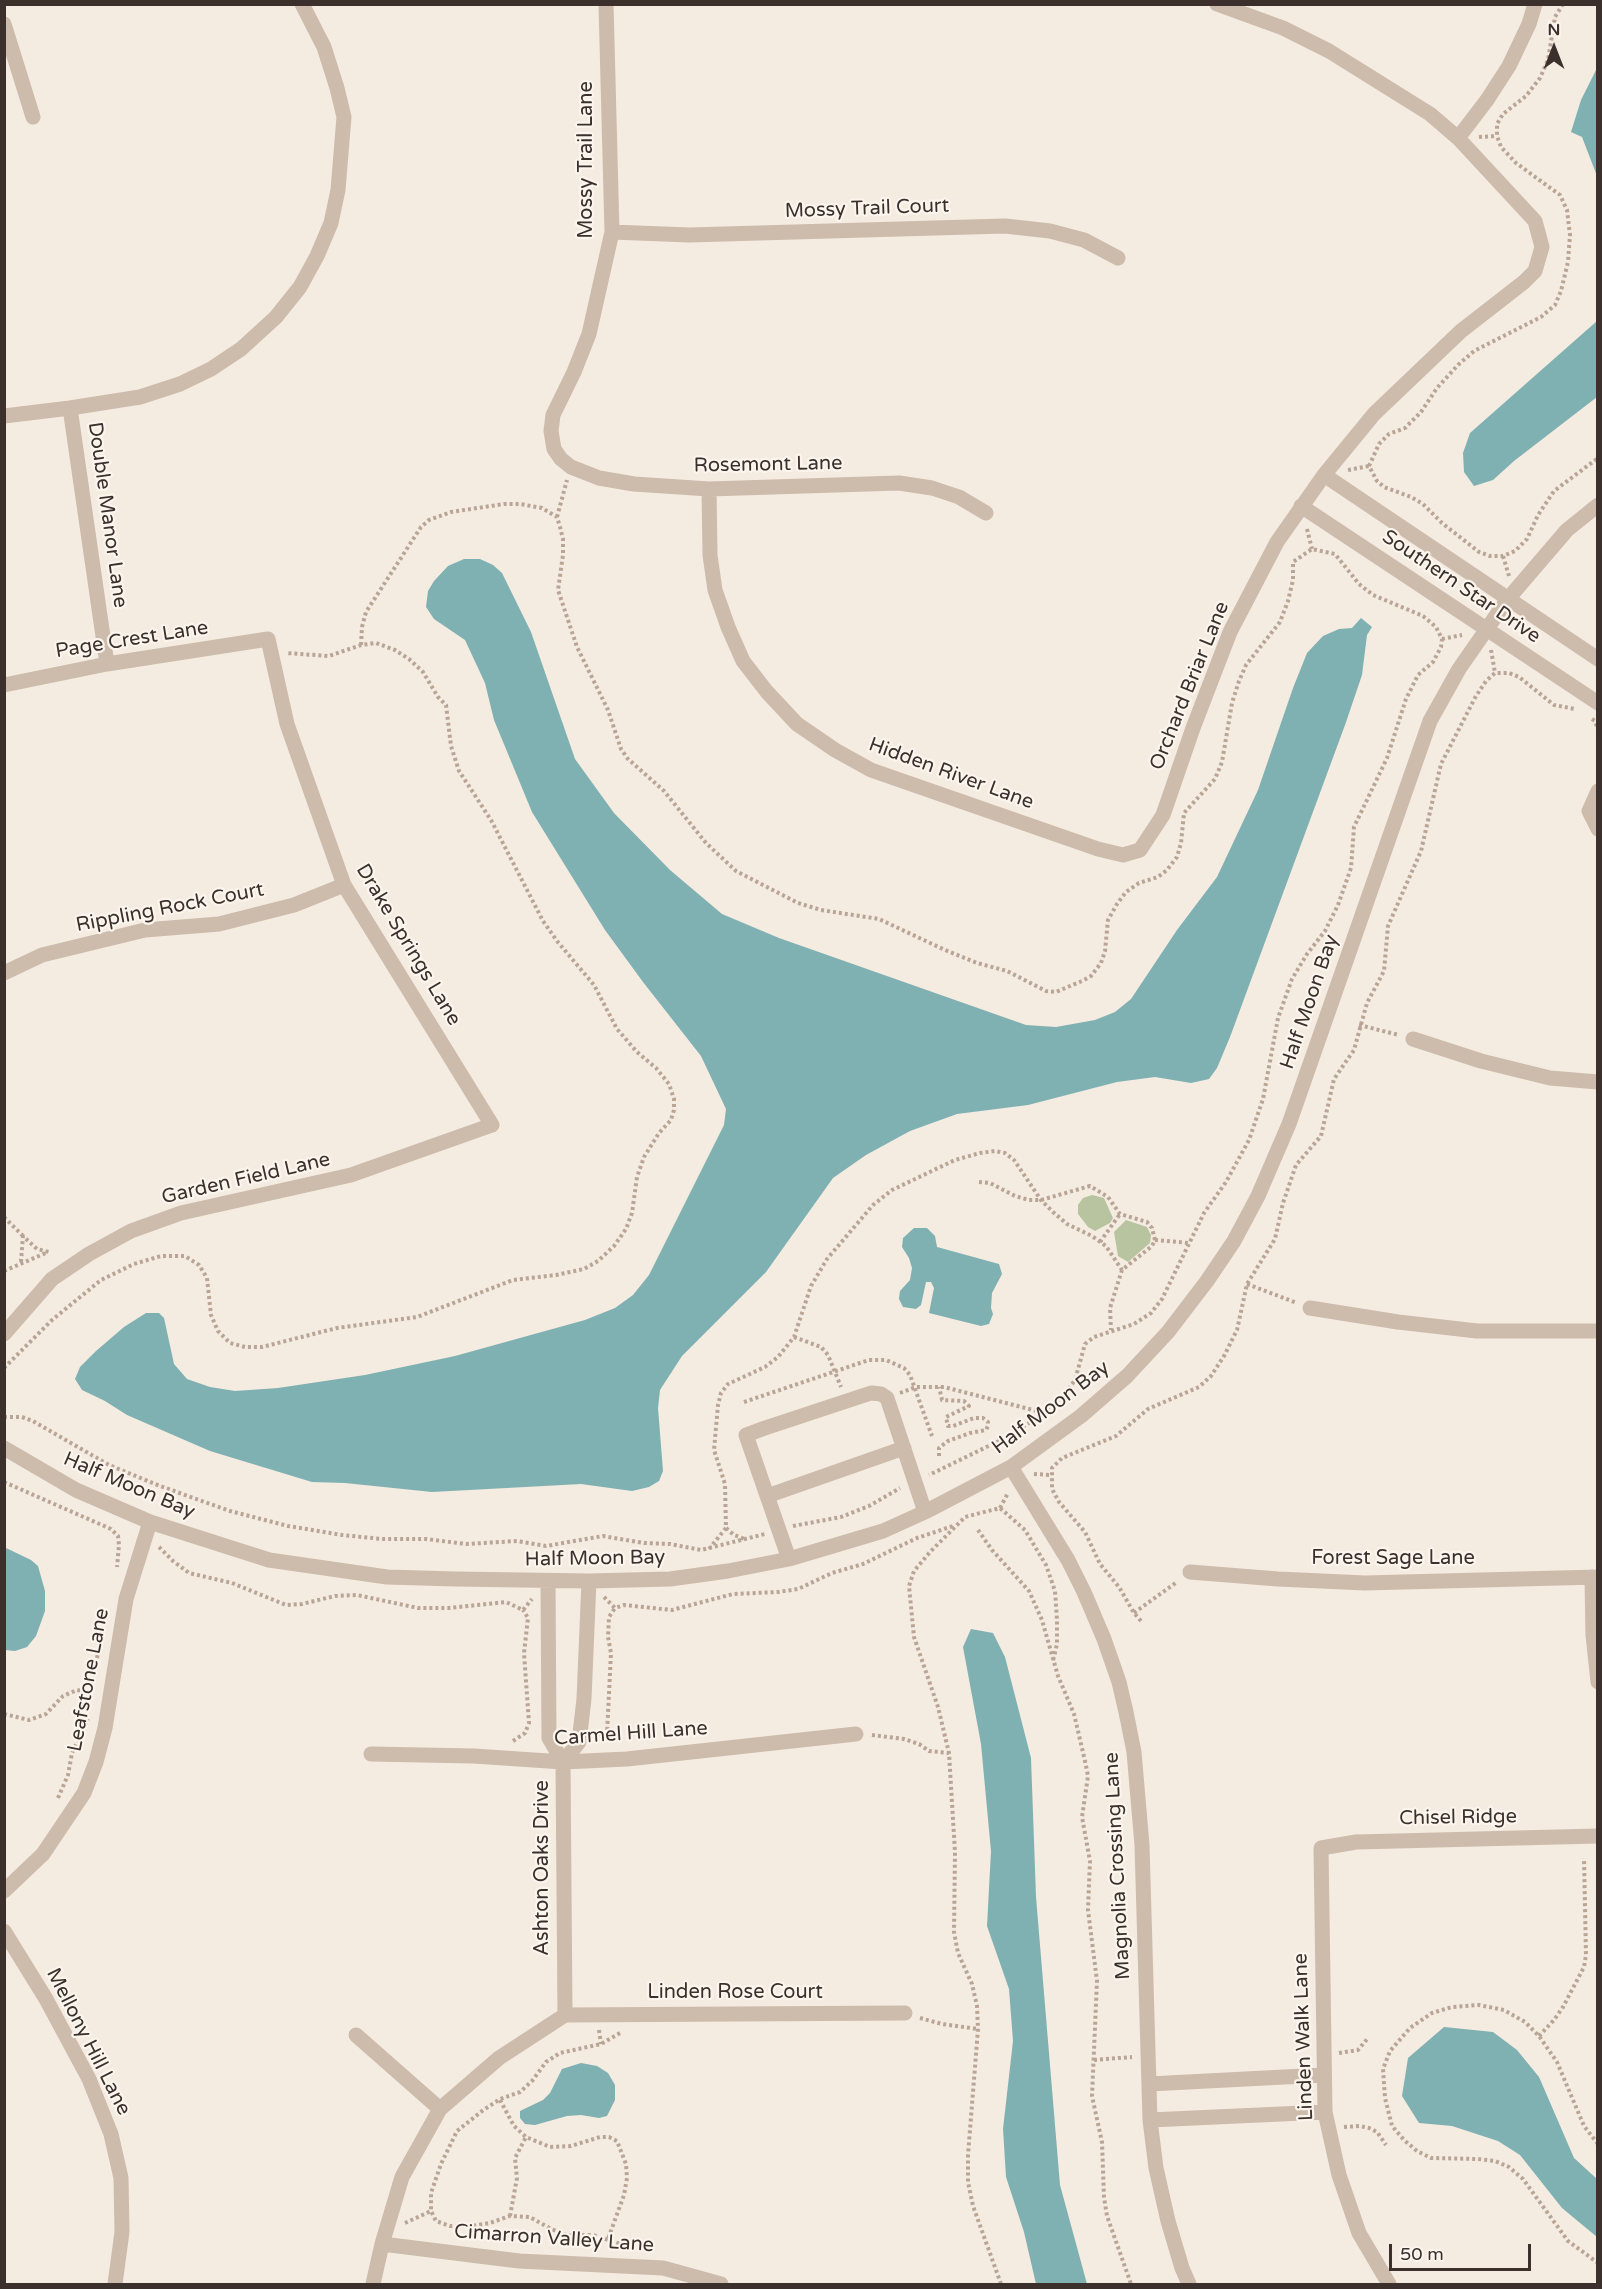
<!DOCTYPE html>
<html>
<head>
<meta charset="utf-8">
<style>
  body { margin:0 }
  #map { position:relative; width:1602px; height:2289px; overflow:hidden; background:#f4ebe1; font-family:"Varela Round",sans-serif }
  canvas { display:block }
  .frame { position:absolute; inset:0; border:6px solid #3b302b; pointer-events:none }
  .north { position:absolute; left:1524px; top:18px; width:60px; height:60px; -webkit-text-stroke:4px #fbf5ee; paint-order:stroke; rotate:0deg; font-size:16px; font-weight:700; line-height:24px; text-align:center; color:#3b302b }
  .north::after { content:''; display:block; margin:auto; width:21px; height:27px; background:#3b302b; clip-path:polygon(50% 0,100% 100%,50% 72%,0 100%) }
  .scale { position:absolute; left:1389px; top:2244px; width:142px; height:27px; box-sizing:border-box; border:3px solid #3b302b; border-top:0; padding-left:8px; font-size:18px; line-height:21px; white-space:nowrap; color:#3b302b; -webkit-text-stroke:4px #fbf5ee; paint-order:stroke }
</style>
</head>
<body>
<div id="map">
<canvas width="1602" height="2289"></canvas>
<div class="frame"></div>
<div class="north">N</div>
<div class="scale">50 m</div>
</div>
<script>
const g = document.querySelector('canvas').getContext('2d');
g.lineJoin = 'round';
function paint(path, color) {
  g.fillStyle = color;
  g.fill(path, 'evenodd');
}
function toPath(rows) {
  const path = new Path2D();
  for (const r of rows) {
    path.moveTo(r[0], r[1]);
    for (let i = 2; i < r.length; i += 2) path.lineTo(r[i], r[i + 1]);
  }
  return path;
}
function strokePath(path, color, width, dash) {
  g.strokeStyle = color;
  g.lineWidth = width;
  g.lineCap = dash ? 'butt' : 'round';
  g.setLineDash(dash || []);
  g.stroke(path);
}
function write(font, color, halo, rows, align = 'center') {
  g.font = font + ' "Varela Round",sans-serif';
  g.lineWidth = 4.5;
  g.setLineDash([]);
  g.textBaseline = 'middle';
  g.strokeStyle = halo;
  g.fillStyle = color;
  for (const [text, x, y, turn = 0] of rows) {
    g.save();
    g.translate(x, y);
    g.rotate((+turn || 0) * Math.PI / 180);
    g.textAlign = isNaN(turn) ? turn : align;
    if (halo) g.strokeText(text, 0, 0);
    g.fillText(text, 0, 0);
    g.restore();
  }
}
const green = toPath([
  [1092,1195,1104,1198,1113,1218,1110,1223,1095,1231,1088,1227,1078,1214,1078,1205,1083,1198],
  [1126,1220,1147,1227,1151,1235,1150,1243,1128,1262,1118,1256,1114,1232]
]);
const water = toPath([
  [1597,68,1597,176,1582,137,1571,132,1581,100],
  [1597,321,1597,397,1514,461,1493,480,1474,486,1464,472,1463,453,1470,433],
  [464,559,480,559,493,565,502,573,531,632,575,759,614,813,670,870,722,914,779,938,1026,1025,1056,1027,1095,1020,1115,1012,1131,999,1177,930,1217,877,1258,790,1293,688,1307,653,1323,636,1339,629,1352,628,1361,618,1372,627,1367,635,1362,675,1345,725,1230,1037,1217,1068,1209,1079,1191,1083,1155,1077,1117,1082,1028,1105,957,1114,910,1131,866,1155,833,1178,766,1272,682,1356,660,1390,658,1408,663,1471,659,1481,649,1487,632,1491,581,1484,432,1492,345,1483,312,1482,210,1451,127,1415,105,1401,82,1390,75,1379,80,1367,96,1351,124,1327,146,1313,159,1313,164,1318,174,1364,187,1379,210,1387,235,1391,278,1388,365,1375,455,1356,585,1320,615,1308,633,1295,649,1275,724,1125,726,1109,701,1056,643,982,605,930,532,812,494,720,485,683,465,640,434,619,426,607,428,591,434,581,448,566],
  [914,1228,927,1228,935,1236,937,1247,999,1264,1002,1274,992,1293,991,1308,993,1314,989,1324,981,1326,929,1313,934,1288,931,1282,926,1282,921,1305,916,1309,903,1307,899,1299,900,1291,910,1280,912,1268,909,1258,902,1247,903,1238],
  [4,1547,31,1560,38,1566,45,1591,45,1611,36,1636,27,1647,15,1651,5,1650],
  [971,1629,993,1633,1005,1657,1031,1758,1036,1897,1060,2185,1087,2284,1036,2284,1024,2232,1006,2177,1003,2129,1013,2041,1009,1989,987,1926,991,1851,981,1744,963,1647],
  [1444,2027,1493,2032,1517,2050,1539,2077,1574,2158,1597,2179,1597,2237,1562,2208,1520,2155,1498,2141,1452,2126,1419,2123,1402,2096,1408,2058],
  [581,2063,597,2066,608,2073,615,2085,615,2100,607,2116,599,2118,581,2115,567,2116,535,2125,525,2124,520,2118,520,2111,543,2100,550,2093,562,2069]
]);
const path = toPath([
  [1563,4,1555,17,1548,60,1540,78,1526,96,1503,114,1497,124,1497,136,1501,147,1516,163,1560,195,1567,210,1570,235,1568,262,1561,291,1555,305,1541,317,1474,351,1458,365,1437,388,1421,412,1405,428,1389,434,1379,444,1369,466,1377,481,1384,487,1411,497,1423,504,1442,523,1479,552,1490,556,1503,556,1515,551,1527,539,1538,515,1554,491,1598,458],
  [1479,137,1497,136],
  [1348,470,1369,466],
  [557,517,567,480],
  [1307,529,1312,549],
  [1503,556,1509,576],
  [1442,639,1462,635],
  [361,645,362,627,366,612,421,527,429,520,451,512,504,504,520,504,542,508,557,517,560,527,563,539,563,555,558,590,577,647,608,710,621,749,628,759,664,791,706,843,736,871,798,903,821,910,879,919,945,950,977,963,1007,971,1046,991,1056,992,1082,981,1091,976,1101,963,1105,951,1108,920,1117,904,1126,892,1139,883,1158,877,1167,870,1177,857,1181,843,1184,813,1215,779,1222,762,1232,703,1239,681,1246,665,1280,622,1288,601,1293,580,1293,562,1312,549,1335,554,1359,584,1373,595,1423,616,1436,627,1442,639,1441,647,1433,662,1418,675,1406,699,1387,758,1354,827,1351,868,1338,905,1325,931,1307,954,1292,979,1278,1018,1263,1099,1249,1140,1226,1182,1204,1213,1162,1299,1151,1313,1134,1324,1094,1337,1085,1344,1075,1380,1064,1395,1029,1423,1005,1438,929,1475],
  [1491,650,1495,673],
  [1592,719,1595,721,1598,730],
  [1359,1025,1399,1035],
  [979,1182,990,1183,1015,1196,1029,1200,1041,1200,1090,1186,1108,1197,1120,1214,1147,1222,1152,1228,1155,1240,1152,1246,1122,1270,1110,1308,1111,1330],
  [4,1217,23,1236],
  [1155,1240,1189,1243],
  [1100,1242,1120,1214],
  [21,1262,23,1236,37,1249,49,1252],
  [4,1271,48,1252],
  [1247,1284,1297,1303],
  [794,1337,821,1347,828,1355,841,1387],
  [4,1368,52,1320,101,1280,134,1264,161,1256,185,1256,199,1265,207,1278,211,1315,218,1331,230,1343,245,1347,262,1347,337,1328,417,1317,513,1280,556,1275,584,1269,598,1261,614,1246,626,1229,632,1213,637,1177,644,1157,659,1133,671,1120,674,1110,674,1099,669,1084,656,1068,637,1052,617,1029,594,985,557,941,543,921,491,820,459,771,451,746,446,705,438,697,423,672,409,659,395,650,376,643,361,645,329,656,286,653],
  [900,1393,916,1387,944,1387,1041,1412],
  [744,1402,860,1363,869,1360,886,1360,904,1368,910,1375,932,1436],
  [4,1417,22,1417,33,1421,109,1465,160,1486,230,1511,288,1526,342,1535,382,1539,426,1539,466,1544,517,1541,546,1546,603,1536,644,1543,670,1544,701,1550,765,1534],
  [939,1456,939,1448,948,1441,970,1433,986,1430,988,1426,988,1422,983,1418,974,1418,953,1426,948,1426,946,1417,969,1406,964,1401,942,1400,939,1387],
  [1034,1474,1051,1475],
  [4,1482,111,1529,118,1536,119,1545,117,1567],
  [1000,1508,1008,1493],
  [793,1526,841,1517,869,1506,900,1488],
  [726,1528,734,1535,745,1539],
  [978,1530,992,1550,1029,1591,1042,1620,1058,1676,1074,1714,1085,1761,1088,1776,1082,1817,1090,1861,1088,1910,1097,1981,1092,2096,1102,2142,1104,2197,1107,2216,1131,2284],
  [159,1547,173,1561,189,1573,232,1583,286,1605,302,1604,335,1596,357,1595,418,1608,449,1608,506,1602,523,1610,532,1599],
  [709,1549,726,1528,725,1484,714,1450,718,1405,721,1393,728,1384,765,1367,778,1357,794,1337,811,1286,827,1259,873,1205,892,1190,955,1160,980,1153,995,1151,1005,1153,1014,1160,1041,1200,1053,1212,1067,1224,1092,1236,1106,1246,1122,1270],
  [604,1597,615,1608,624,1605,672,1610,733,1594,778,1592,798,1589,832,1573,863,1564,917,1538,953,1526],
  [1134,1613,1177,1582],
  [1141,1621,1134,1613,1119,1587,1100,1564,1085,1532,1059,1502,1052,1489,1052,1468,1062,1458,1116,1436,1148,1409,1199,1387,1211,1376,1224,1356,1237,1330,1247,1284,1275,1239,1283,1203,1296,1165,1321,1136,1334,1079,1354,1050,1367,1003,1384,971,1388,926,1421,851,1441,764,1476,696,1486,681,1495,673,1509,673,1519,677,1554,705,1575,709],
  [97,1658,103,1627],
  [4,1714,29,1720,46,1714,63,1696,77,1690,93,1693],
  [872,1735,904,1739,919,1744,929,1751,949,1753],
  [594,1739,607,1734,611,1653,608,1637,609,1617,615,1608],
  [513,1741,525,1733,529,1723,524,1653,528,1618,523,1610],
  [58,1798,68,1775,72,1753,88,1719],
  [920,2018,942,2024,978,2029],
  [599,2030,601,2044],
  [620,2033,601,2044,560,2053,546,2062,532,2081,520,2092,500,2099,482,2111,457,2131,441,2164,431,2193,431,2211,436,2221,450,2226,472,2226,490,2223,510,2216,530,2217,551,2229,567,2235,593,2235,633,2248],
  [1539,2036,1554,2020,1563,2007,1584,1967,1586,1955,1584,1858],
  [1339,2053,1358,2050,1368,2038],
  [1094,2060,1132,2057],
  [500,2100,514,2126,526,2137,550,2147,571,2146,600,2137,609,2137,617,2141,626,2164,627,2178,624,2195,608,2239],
  [1344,2127,1360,2126,1369,2128,1377,2132,1386,2145],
  [1598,2144,1584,2126,1557,2062,1539,2036,1525,2022,1504,2010,1479,2005,1452,2007,1432,2013,1410,2028,1390,2051,1383,2069,1385,2098,1392,2126,1404,2140,1417,2151,1431,2158,1478,2159,1495,2161,1509,2167,1523,2179,1568,2241,1598,2263],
  [510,2216,517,2178,515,2158,526,2137],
  [405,2223,431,2211],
  [1001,2284,973,2206,968,2182,968,2155,978,2029,977,2006,972,1984,958,1953,954,1932,955,1852,949,1753,938,1707,914,1637,909,1586,914,1571,930,1552,965,1517,1000,1508,1025,1530,1046,1565,1055,1591,1057,1620,1057,1644,1053,1661]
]);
const minor = toPath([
  [606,4,612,232,589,334,574,372,553,415,551,431,554,449,561,459,571,467,599,478,634,484,709,489,899,483,932,488,959,497,986,513],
  [4,24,33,117],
  [1458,138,1487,100,1509,66,1529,24,1535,4],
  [612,232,689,235,1005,226,1050,231,1084,240,1118,258],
  [70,408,107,664],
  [4,416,70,408,140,397,180,384,211,369,241,349,276,317,300,287,317,256,331,223,338,190,344,117,337,88,324,47,302,4],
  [1324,475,1598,659],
  [709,489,710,555,715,590,728,627,743,661,767,692,797,724,835,750,871,770,1098,849,1123,855,1140,850,1163,815,1193,728,1230,632,1277,542,1324,475,1374,414,1461,331,1524,282,1535,271,1542,247,1535,221,1458,138,1430,114,1329,51,1283,28,1217,4],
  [1301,506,1598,703],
  [4,685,107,664,268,639,287,724,344,885,492,1125,351,1175,181,1213,131,1231,89,1254,52,1279,4,1334],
  [1598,791,1589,811,1598,829],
  [4,973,42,955,145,930,219,924,294,905,344,885],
  [1413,1039,1481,1061,1550,1078,1598,1082],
  [1310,1308,1398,1322,1477,1331,1598,1331],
  [4,1448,76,1490,150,1522,269,1560,387,1577,455,1579,589,1581,670,1579,728,1571,789,1559,883,1531,925,1512,1011,1467,1081,1416,1127,1376,1168,1332,1207,1281,1234,1241,1258,1196,1289,1124,1430,721,1459,669,1507,600,1567,530,1598,505],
  [1011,1467,1068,1560,1084,1592,1104,1639,1119,1682,1126,1712,1134,1752,1142,1845,1150,2120,1156,2168,1168,2221,1182,2268,1189,2284],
  [767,1496,904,1448],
  [789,1559,746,1435,765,1428,871,1393,881,1394,887,1398,925,1512],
  [1190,1572,1278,1579,1365,1583,1598,1577],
  [1592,1577,1593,1635,1598,1682],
  [548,1581,549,1738,563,1762,565,2015],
  [371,1754,474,1756,563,1762,627,1759,856,1734],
  [563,1762,579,1742,584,1699,589,1581],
  [4,1891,43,1854,84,1793,96,1762,105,1728,126,1599,150,1522],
  [4,1931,46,1999,89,2079,111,2134,121,2178,122,2232,115,2284],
  [565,2015,905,2013],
  [356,2035,440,2109],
  [1149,2084,1323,2075],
  [1150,2120,1325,2112],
  [382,2244,519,2261,663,2268,721,2284],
  [373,2284,382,2244,402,2177,440,2109,499,2058,565,2015],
  [1389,2284,1359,2233,1339,2175,1325,2112,1321,1848,1356,1842,1598,1836]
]);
const streetNames = [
  ["Mossy Trail Lane",587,160,-90],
  ["Mossy Trail Court",867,209,-2],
  ["Rosemont Lane",768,465,-1],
  ["Double Manor Lane",107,515,82],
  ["Southern Star Drive",1461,587,34],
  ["Page Crest Lane",132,640,-9],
  ["Orchard Briar Lane",1190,686,-68],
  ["Hidden River Lane",951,774,20],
  ["Rippling Rock Court",170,908,-11],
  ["Drake Springs Lane",408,945,59],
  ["Half Moon Bay",1310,1002,-71],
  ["Garden Field Lane",246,1179,-13],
  ["Half Moon Bay",1051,1408,-37],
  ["Half Moon Bay",129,1486,23],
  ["Half Moon Bay",595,1559,-1],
  ["Forest Sage Lane",1393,1559],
  ["Leafstone Lane",89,1680,-79],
  ["Carmel Hill Lane",631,1734,-4],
  ["Chisel Ridge",1458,1818,-1],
  ["Magnolia Crossing Lane",1118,1866,-93],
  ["Ashton Oaks Drive",543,1868,-90],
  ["Linden Rose Court",735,1993],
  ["Linden Walk Lane",1304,2037,-92],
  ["Mellony Hill Lane",88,2042,63],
  ["Cimarron Valley Lane",554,2239,4]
];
paint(green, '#b8c4a0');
paint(water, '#7fb0b2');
strokePath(path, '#b9a596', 4, [3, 3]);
strokePath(minor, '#cdbbac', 15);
write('20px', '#3b302b', '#fbf5ee', streetNames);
</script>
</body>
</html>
